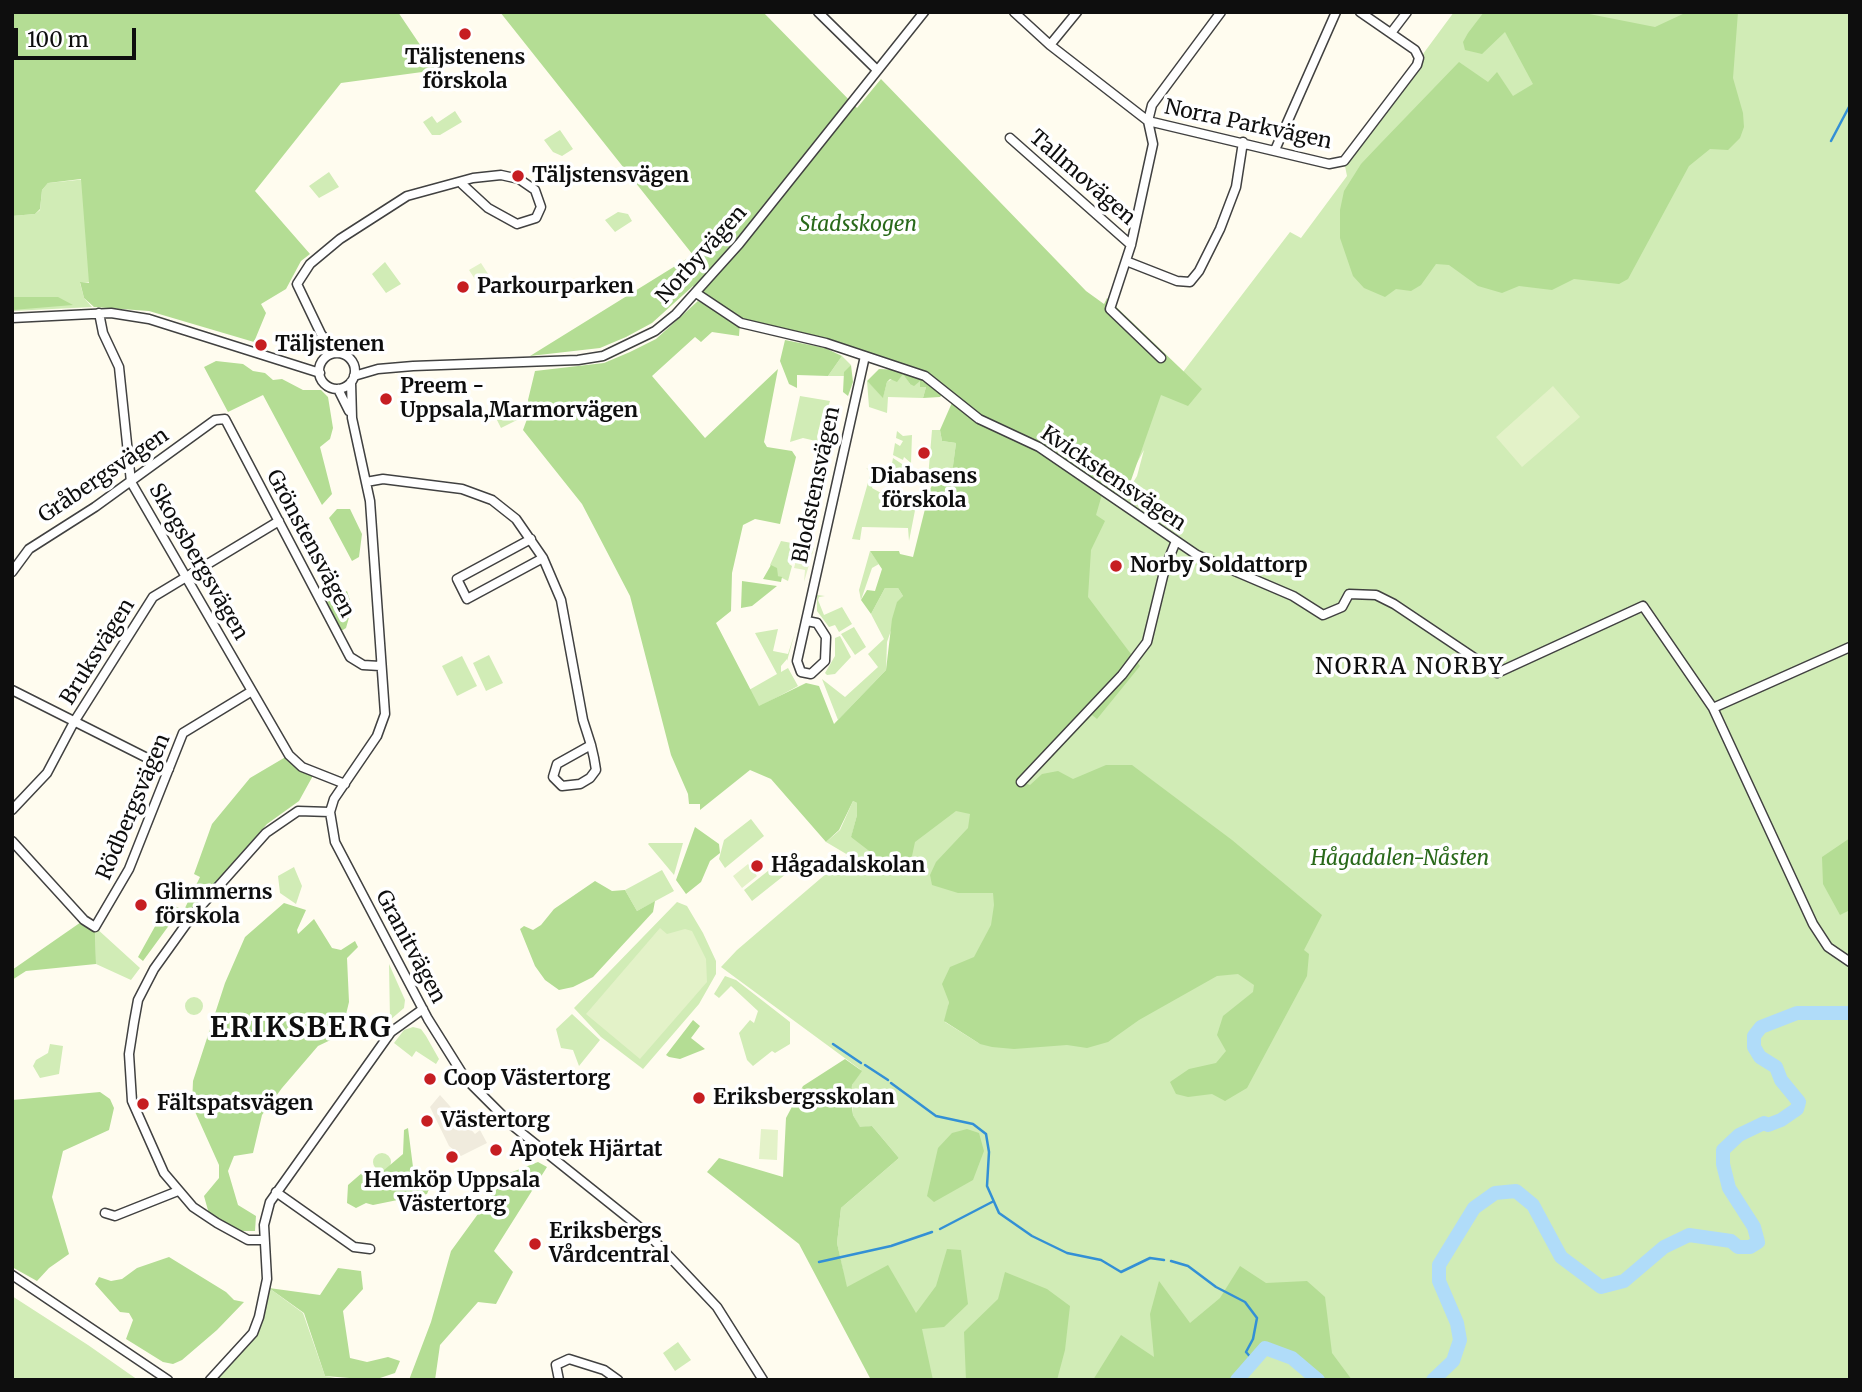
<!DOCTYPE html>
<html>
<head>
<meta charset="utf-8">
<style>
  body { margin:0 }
  #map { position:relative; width:1862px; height:1392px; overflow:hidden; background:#fffcef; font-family:Merriweather,serif }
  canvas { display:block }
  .frame { position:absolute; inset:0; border:14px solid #0e0e0e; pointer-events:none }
  .scale { position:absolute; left:14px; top:28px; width:122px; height:32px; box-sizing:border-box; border:4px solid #0e0e0e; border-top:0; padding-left:9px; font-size:21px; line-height:24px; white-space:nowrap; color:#0e0e0e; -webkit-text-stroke:5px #fff; paint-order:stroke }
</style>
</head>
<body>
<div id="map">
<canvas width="1862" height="1392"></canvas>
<div class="frame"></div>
<div class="scale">100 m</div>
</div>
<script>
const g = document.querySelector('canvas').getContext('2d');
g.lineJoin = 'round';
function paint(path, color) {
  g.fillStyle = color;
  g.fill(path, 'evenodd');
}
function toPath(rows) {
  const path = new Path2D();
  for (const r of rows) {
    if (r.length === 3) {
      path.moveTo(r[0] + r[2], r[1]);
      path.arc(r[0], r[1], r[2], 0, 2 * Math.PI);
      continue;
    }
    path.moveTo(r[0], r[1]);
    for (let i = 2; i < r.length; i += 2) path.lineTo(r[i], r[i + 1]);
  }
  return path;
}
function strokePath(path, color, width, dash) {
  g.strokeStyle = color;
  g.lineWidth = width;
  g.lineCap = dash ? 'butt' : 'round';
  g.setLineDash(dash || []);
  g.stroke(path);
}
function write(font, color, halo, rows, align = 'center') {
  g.font = font + ' Merriweather,serif';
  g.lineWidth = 7;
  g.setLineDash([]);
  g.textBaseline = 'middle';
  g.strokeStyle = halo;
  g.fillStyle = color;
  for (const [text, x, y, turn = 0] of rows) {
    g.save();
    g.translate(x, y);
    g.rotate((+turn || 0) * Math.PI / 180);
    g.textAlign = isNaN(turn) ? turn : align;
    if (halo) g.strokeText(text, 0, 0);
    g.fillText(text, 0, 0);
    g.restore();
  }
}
const green = toPath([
  [1454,12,1850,12,1850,1380,886,1380,827,1285,843,1271,837,1243,841,1208,899,1158,872,1126,860,1128,853,1115,852,1085,861,1070,721,967,737,950,848,855,826,842,840,830,853,801,857,803,857,815,851,838,1014,490,1183,372,1290,232,1301,238,1347,176,1344,161],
  [1144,450,1137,476,1123,499,1119,496],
  [949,1002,980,1044,945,1022],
  [455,111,462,122,440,135,432,135,423,122,432,116,437,123],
  [560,130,573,149,562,156,553,152,544,140],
  [329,172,339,187,319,198,309,186],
  [87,179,92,282,80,283,84,298,92,307,12,311,12,216,35,214,40,210,42,190,48,183],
  [618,212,628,214,632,221,615,232,605,220],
  [385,262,401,284,386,293,372,274],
  [842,356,851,365,844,376,828,376],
  [903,373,910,384,920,381,920,387,926,387,923,398,888,397,887,413,869,407,867,381,883,397,887,382],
  [800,396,830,401,827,411,823,411,817,437,820,442,803,438,790,442],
  [508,407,518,409,519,419,501,428,494,414],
  [932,430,940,430,942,441,956,443,951,482,928,478],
  [897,431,903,436,912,435,911,463,904,457,903,460,893,455,895,443,900,446,903,441,896,438],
  [893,458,908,468,910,467,910,480,891,469],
  [866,468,877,473,872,488,910,509,918,495,909,541,908,528,862,527,860,540,852,539,871,472],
  [781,541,797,544,789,564,792,566,788,581,778,576,770,565],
  [870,551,879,564,872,568,861,600,859,590],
  [885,588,898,588,903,596,887,642,886,670,838,720,822,679,845,697,878,667,868,654,884,639,871,614],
  [817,595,825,596,819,597,818,600,824,615,842,607,852,624,839,632,835,625,829,627,817,611],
  [854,627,866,647,855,655,841,634],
  [778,629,773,651,788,654,795,632,787,661,787,659,781,666,781,672,788,668,798,686,759,707,749,690,777,674,755,633],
  [840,636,851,657,835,674,827,675,825,673,835,656,835,638],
  [489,655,503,683,486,691,473,663],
  [462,656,477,686,457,696,442,666],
  [751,819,764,836,725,868,719,859,724,840],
  [683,843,674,875,648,844,649,843],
  [783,859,791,870,752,901,744,890],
  [294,867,302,886,296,904,280,893,278,876],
  [662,870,674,891,637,911,625,890],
  [677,902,687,906,703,933,716,961,716,974,699,1004,643,1069,601,1037,574,1008],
  [95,927,140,968,131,980,96,964],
  [389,964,405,1000,404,1008,390,1020],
  [725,976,736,980,790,1022,790,1044,775,1053,772,1051,753,1066,747,1060,739,1033,750,1020,754,1023,758,1011,731,986,719,998,714,994],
  [194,1006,9],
  [572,1014,600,1040,579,1066,573,1050,561,1048,556,1029],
  [413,1027,421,1029,426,1036,439,1059,436,1064,416,1051,412,1057,394,1043,404,1030],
  [50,1044,63,1046,59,1074,40,1078,33,1066,36,1060,48,1053],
  [382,1162,9],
  [269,1288,303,1313,325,1376,346,1380,210,1380,253,1333],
  [12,1296,88,1345,138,1380,12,1380],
  [678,1342,691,1360,675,1371,663,1353]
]);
const forest = toPath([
  [12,12,398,12,437,70,341,83,255,191,310,254,301,261,286,289,261,304,266,313,254,342,149,311,94,307,84,298,80,282,89,283,81,179,48,183,42,190,40,209,35,214,12,216],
  [500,12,763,12,857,108,881,79,1086,291,1104,304,1107,298,1202,389,1188,406,1161,395,1129,486,1118,495,1103,491,1096,515,1105,521,1091,550,1088,597,1140,666,1097,719,1092,715,1049,760,1043,755,1022,782,1030,785,1042,774,1058,771,1073,779,1106,765,1132,765,1232,840,1322,915,1304,950,1309,954,1307,976,1247,1088,1225,1101,1212,1094,1188,1097,1176,1094,1170,1082,1189,1069,1216,1063,1226,1051,1217,1035,1223,1016,1253,992,1254,985,1238,974,1217,976,1139,1020,1108,1042,1087,1048,1067,1045,1014,1049,992,1047,980,1044,944,1021,949,1002,942,984,950,967,974,957,991,925,994,905,993,893,958,893,932,885,930,875,936,862,968,828,970,814,956,811,915,842,912,856,894,870,851,837,857,815,857,803,853,801,839,830,826,842,771,779,750,770,700,810,700,804,689,804,688,794,671,755,630,596,582,504,523,430,530,411,528,400,535,371,604,363,630,352,656,339,698,301,725,314,693,286,652,323,626,337,600,348,530,356,693,255],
  [740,323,907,368,954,398,940,430,942,441,956,443,951,481,936,479,930,489,913,557,900,554,899,551,870,551,882,569,875,591,867,590,861,600,871,614,885,588,898,588,903,596,897,602,892,619,886,670,834,724,819,686,806,683,759,706,716,623,731,611,732,573,743,525,755,519,780,524,796,457,792,451,767,447,764,442,778,369,705,438,652,376,695,337,701,342,712,332,739,336],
  [1484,12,1579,12,1655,27,1685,13,1738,12,1733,78,1743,113,1744,127,1740,138,1728,150,1710,149,1689,166,1628,279,1619,284,1574,279,1552,290,1519,286,1502,293,1478,286,1449,265,1436,264,1421,285,1411,291,1396,289,1385,297,1364,288,1353,276,1340,238,1340,210,1344,191,1361,164,1379,145,1459,62,1488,82,1497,72,1513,96,1533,84,1505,32,1482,54,1465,50,1463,42,1468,33],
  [12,297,58,297,73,305,12,310],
  [785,340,825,348,842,356,828,376,797,375,797,388,789,384,780,361],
  [216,361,243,364,253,371,265,373,273,380,282,379,303,390,321,390,328,397,333,428,330,439,320,447,332,494,322,505,263,395,228,412,204,367],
  [851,365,853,382,848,396,843,392,844,372],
  [879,369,901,370,921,377,944,393,940,397,923,398,926,387,920,387,920,381,914,386,910,384,903,374,897,382,890,379,887,382,883,398,867,381],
  [337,509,350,509,362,534,359,557,352,561,329,518],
  [771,565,777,568,778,576,782,577,781,582,763,579],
  [742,581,777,586,752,606,741,608],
  [347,591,352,607,346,628,338,633,323,604],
  [289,755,315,772,299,801,267,824,190,911,178,913,143,961,138,957,168,903,184,910,200,877,194,874,212,824,250,778],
  [695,827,719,844,720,853,710,861,701,882,686,894,676,880],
  [1850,838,1850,910,1840,915,1823,884,1822,857],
  [595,881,612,891,625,890,637,911,655,901,653,912,593,977,573,987,559,990,545,980,535,966,520,929,524,926,533,930,541,925,554,909],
  [284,903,306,910,297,930,298,934,314,919,332,948,341,950,355,941,358,947,347,958,349,1002,341,1035,318,1046,282,1088,262,1115,253,1153,234,1156,228,1171,238,1205,256,1216,255,1231,240,1231,209,1214,204,1196,219,1178,219,1165,192,1105,193,1081,225,983,245,937],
  [84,920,95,927,96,964,26,971,12,980,12,970],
  [693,1020,700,1026,691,1038,705,1049,680,1059,669,1057,666,1055],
  [845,1059,862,1071,852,1085,851,1099,853,1115,860,1127,872,1126,899,1158,841,1208,837,1243,847,1287,888,1265,916,1313,936,1286,947,1249,961,1250,968,1304,944,1327,922,1329,933,1380,871,1380,799,1244,707,1172,719,1158,783,1177,786,1118,803,1086],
  [100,1092,110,1099,114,1108,109,1130,63,1151,52,1197,69,1254,49,1268,37,1281,12,1267,12,1100],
  [408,1128,413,1167,418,1180,429,1189,427,1194,373,1205,366,1203,356,1208,347,1203,348,1185,363,1172,372,1174,383,1171,403,1154,404,1130],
  [967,1129,979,1133,984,1151,973,1180,934,1202,927,1196,938,1148,952,1133],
  [538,1162,547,1167,494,1251,513,1272,496,1304,478,1302,440,1345,435,1380,409,1380,431,1322,451,1251,507,1174],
  [169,1257,226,1292,234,1300,244,1302,217,1330,182,1360,173,1364,163,1362,126,1339,133,1320,129,1313,120,1312,95,1284,99,1277,111,1281,122,1279,137,1268],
  [1240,1266,1266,1283,1307,1281,1325,1297,1332,1353,1352,1380,1318,1380,1292,1358,1265,1348,1237,1380,1093,1380,1121,1335,1154,1357,1150,1314,1159,1281,1190,1323,1220,1298],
  [338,1268,361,1271,363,1289,343,1311,350,1358,367,1362,388,1357,400,1361,395,1373,374,1380,325,1376,304,1313,269,1288,320,1295],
  [1005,1272,1047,1289,1070,1306,1065,1350,1057,1380,966,1380,964,1332,998,1299]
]);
const pitch = toPath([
  [481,263,492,280,480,287,469,270],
  [1553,386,1580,417,1522,467,1496,437],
  [800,545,814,548,804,582,805,570,794,568],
  [748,864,757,876,742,888,733,876],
  [660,928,667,934,685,929,692,931,706,959,707,982,640,1059,586,1014],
  [761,1129,778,1130,777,1160,759,1159]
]);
const plaza = toPath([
  [440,1095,475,1134,480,1130,487,1143,461,1156,449,1146,430,1107]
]);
const stream = toPath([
  [1831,141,1850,105],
  [833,1044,861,1063],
  [865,1065,888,1080],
  [891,1083,936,1116,973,1124,986,1134,989,1152,987,1186,999,1213,1032,1236,1067,1253,1101,1260,1121,1272,1150,1258,1164,1260],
  [940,1229,992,1202],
  [1171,1261,1188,1266,1216,1287,1245,1302,1257,1318,1253,1339,1246,1352,1253,1360],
  [819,1262,891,1246,932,1232]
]);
const river = toPath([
  [1237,1380,1265,1348,1292,1358,1318,1380],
  [1433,1380,1453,1361,1460,1340,1457,1323,1439,1281,1439,1265,1474,1208,1495,1193,1516,1191,1533,1205,1561,1257,1601,1287,1624,1281,1664,1247,1689,1235,1731,1241,1738,1247,1750,1247,1758,1242,1754,1227,1729,1188,1723,1164,1723,1150,1739,1135,1764,1123,1768,1125,1781,1120,1797,1109,1799,1102,1781,1080,1776,1067,1760,1057,1754,1047,1754,1036,1761,1027,1797,1013,1850,1013]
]);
const minor = toPath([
  [818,12,877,70],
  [1014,12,1050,45,1148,121,1329,164,1344,161,1417,65,1419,58,1415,50,1360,12],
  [1391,33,1407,12],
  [1050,45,1077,12],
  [1010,138,1131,245],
  [1275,150,1336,12],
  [1126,261,1177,281,1190,282,1199,271,1220,229,1236,187,1243,142],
  [696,293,741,323,826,343,925,376,979,419,1039,447,1197,555,1293,596,1323,615,1342,607,1349,594,1376,595,1394,604,1497,673,1643,606,1713,708,1850,647],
  [99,313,103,333,119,367,131,482,289,755,302,767,345,784],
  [12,318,111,313,149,319,320,373],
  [336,353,321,334,297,284,310,264,340,239,407,196,473,178,501,175,519,179,535,190,541,207,536,218,517,224,488,208,462,184],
  [337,371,18],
  [1161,358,1110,309,1131,245,1153,144,1148,121,1152,105,1221,12],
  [354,376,378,369,413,366,578,360,603,356,655,331,676,314,739,244,924,12],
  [351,382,352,418,370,501,385,714,377,736,334,799,330,812,335,842,428,1019,465,1078,513,1126,648,1234,717,1307,763,1380],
  [338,389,349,411],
  [366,482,383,479,462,489,492,500,516,519,543,558,561,600,583,720,591,745,594,758,596,770,590,778,580,784,562,786,553,777,557,764,591,745],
  [531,539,457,579,467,599,543,558],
  [12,572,29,549,95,507,215,420,225,419,350,657,363,665,380,666],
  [807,621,817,623,826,637,825,661,811,674,801,672,797,661,865,356],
  [12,690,169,769],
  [1713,708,1813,924,1828,947,1850,962],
  [1021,782,1122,675,1147,642,1165,568,1176,541],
  [12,810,47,773,74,722,153,597,279,521],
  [12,841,84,920,95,927,129,869,183,733,252,691],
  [276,1192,354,1247,370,1249],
  [105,1213,115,1216,178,1191],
  [263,1240,248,1240,217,1223,193,1207,164,1173,132,1101,129,1054,134,1022,138,1000,154,969,192,916,266,833,298,811,330,812],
  [12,1275,168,1380],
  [210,1380,253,1333,259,1317,267,1279,264,1225,270,1202,391,1032,423,1009],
  [559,1380,556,1365,569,1359,604,1370,618,1380]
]);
const markers = [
  [465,34,7,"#c61e22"],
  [518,176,7,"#c61e22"],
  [463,287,7,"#c61e22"],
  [261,345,7,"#c61e22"],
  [386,399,7,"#c61e22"],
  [924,453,7,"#c61e22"],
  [1116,566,7,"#c61e22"],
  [757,866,7,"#c61e22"],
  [141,905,7,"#c61e22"],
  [430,1079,7,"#c61e22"],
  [699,1098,7,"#c61e22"],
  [143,1104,7,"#c61e22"],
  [427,1121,7,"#c61e22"],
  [496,1150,7,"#c61e22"],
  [452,1157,7,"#c61e22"],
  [535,1244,7,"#c61e22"]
];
const poiNames = [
  ["Täljstenens",465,58,"center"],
  ["förskola",465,82,"center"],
  ["Täljstensvägen",532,176],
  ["Parkourparken",477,287],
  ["Täljstenen",275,345],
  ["Preem -",400,387],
  ["Uppsala,Marmorvägen",400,411],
  ["Diabasens",924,477,"center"],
  ["förskola",924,501,"center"],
  ["Norby Soldattorp",1130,566],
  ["Hågadalskolan",771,866],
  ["Glimmerns",155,893],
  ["förskola",155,917],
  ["Coop Västertorg",444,1079],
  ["Eriksbergsskolan",713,1098],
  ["Fältspatsvägen",157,1104],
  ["Västertorg",441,1121],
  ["Apotek Hjärtat",510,1150],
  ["Hemköp Uppsala",452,1181,"center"],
  ["Västertorg",452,1205,"center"],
  ["Eriksbergs",549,1232],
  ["Vårdcentral",549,1256]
];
const streetNames = [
  ["Norra Parkvägen",1248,125,12],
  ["Tallmovägen",1082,178,41],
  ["Norbyvägen",702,255,-48],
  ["Gråbergsvägen",104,476,-34],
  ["Kvickstensvägen",1113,479,34],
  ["Blodstensvägen",817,485,-78],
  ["Grönstensvägen",310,544,62],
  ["Skogsbergsvägen",198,562,60],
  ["Bruksvägen",98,652,-58],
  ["Rödbergsvägen",134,807,-67],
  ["Granitvägen",410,947,62]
];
const parkNames = [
  ["Stadsskogen",858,225],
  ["Hågadalen-Nåsten",1400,859]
];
const neighbourhoodNames = [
  ["NORRA NORBY",1410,667]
];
const districtNames = [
  ["ERIKSBERG",301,1029]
];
paint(green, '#d1ecb6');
paint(forest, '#b4dd94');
paint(pitch, '#e3f2c8');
paint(plaza, '#f0ebdd');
strokePath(stream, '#3390d5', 2.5);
strokePath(river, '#b0dcf9', 14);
strokePath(minor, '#414141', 11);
strokePath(minor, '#fff', 8);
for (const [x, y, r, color] of markers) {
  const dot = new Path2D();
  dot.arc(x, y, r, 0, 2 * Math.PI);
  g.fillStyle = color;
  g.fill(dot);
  strokePath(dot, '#fff', 2.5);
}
write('bold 21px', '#0e0e0e', '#fff', poiNames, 'left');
write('21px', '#0e0e0e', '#fff', streetNames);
write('italic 21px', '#29691a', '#fff', parkNames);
g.letterSpacing = '2px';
write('23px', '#0e0e0e', '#fff', neighbourhoodNames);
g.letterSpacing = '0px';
g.letterSpacing = '2px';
write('bold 28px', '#0e0e0e', '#fff', districtNames);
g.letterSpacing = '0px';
</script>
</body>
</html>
